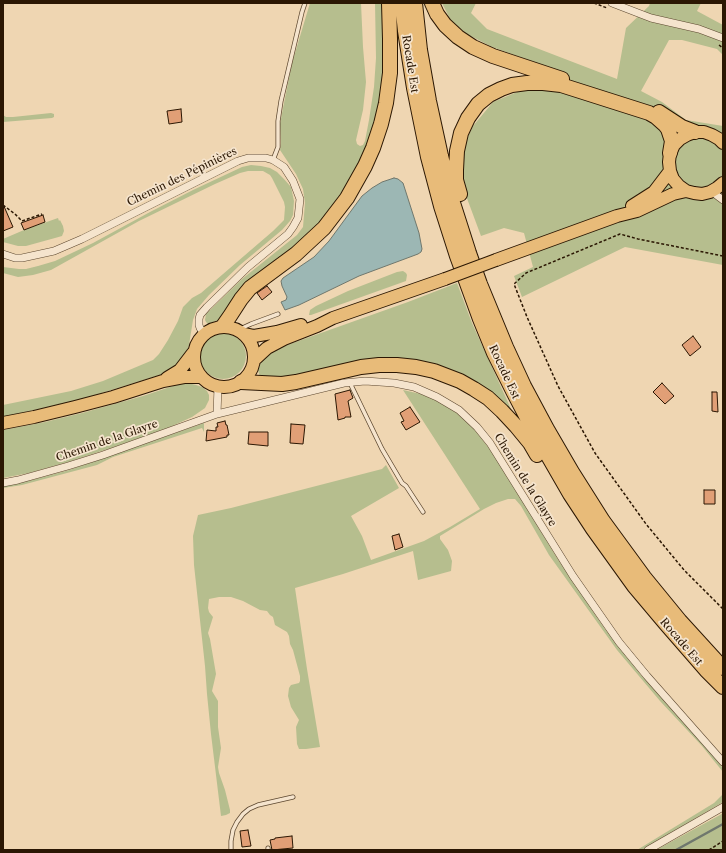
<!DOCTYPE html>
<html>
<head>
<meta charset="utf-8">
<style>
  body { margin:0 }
  #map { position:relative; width:726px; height:853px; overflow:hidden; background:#efd6b2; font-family:"Libre Caslon Text",serif }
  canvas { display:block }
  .frame { position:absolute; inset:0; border:4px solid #2b1703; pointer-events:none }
</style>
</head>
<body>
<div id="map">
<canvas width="726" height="853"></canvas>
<div class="frame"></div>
</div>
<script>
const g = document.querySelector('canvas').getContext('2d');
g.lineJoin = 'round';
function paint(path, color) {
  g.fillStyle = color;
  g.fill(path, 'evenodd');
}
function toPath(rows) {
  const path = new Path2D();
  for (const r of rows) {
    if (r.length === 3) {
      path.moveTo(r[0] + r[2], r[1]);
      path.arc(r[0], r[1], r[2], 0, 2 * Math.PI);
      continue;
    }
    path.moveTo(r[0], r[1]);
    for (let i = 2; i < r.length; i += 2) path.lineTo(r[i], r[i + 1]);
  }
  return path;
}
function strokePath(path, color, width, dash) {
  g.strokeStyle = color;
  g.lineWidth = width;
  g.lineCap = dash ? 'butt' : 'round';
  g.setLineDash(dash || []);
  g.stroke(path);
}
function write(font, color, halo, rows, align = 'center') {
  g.font = font + ' "Libre Caslon Text",serif';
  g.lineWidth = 3.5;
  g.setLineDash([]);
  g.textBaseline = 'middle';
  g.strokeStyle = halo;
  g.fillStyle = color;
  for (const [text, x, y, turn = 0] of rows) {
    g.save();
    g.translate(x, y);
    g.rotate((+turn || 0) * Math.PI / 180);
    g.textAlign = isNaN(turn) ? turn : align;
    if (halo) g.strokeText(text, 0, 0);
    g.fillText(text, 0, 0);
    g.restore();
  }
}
const green = toPath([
  [310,3,361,3,363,47,366,82,363,110,356,140,357,144,360,146,363,145,365,141,369,120,374,87,376,58,375,3,383,3,384,43,382,83,379,107,369,141,348,185,326,216,221,319,208,324,206,322,205,320,206,314,242,279,297,235,303,227,305,203,303,189,296,174,280,150,281,143,280,124,283,108,292,63],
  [442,3,476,3,471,13,487,29,617,79,626,28,649,6,650,3,701,3,697,11,723,25,723,55,717,49,682,40,669,40,641,91,662,102,686,120,723,126,723,265,625,247,522,297,514,276,533,267,524,233,504,228,481,236,465,193,461,152,473,126,493,102,522,90,551,68,492,47,467,34,451,21],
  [51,113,54,114,54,117,52,118,3,122,3,115,6,117,13,117],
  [251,165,261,166,270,168,277,172,284,179,291,187,294,201,293,215,290,221,282,230,240,265,209,295,197,309,193,320,189,345,185,356,172,369,163,374,79,400,3,417,3,405,71,391,103,381,153,360,159,354,168,340,178,321,183,307,192,298,201,293,273,231,284,220,285,207,284,202,272,178,270,175,263,171,248,171,240,173,215,184,139,221,51,270,33,275,18,277,3,273,3,267,19,269,26,269,38,266,55,261,93,243,150,212,193,190,242,167],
  [58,218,59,221,60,220,63,226,64,231,62,236,55,238,26,246,18,246,3,242,3,239,24,230],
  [403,271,406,273,407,275,406,281,311,315,309,315,310,310,316,306,348,291,397,272],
  [457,283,472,323,511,409,509,411,440,367,292,377,261,378,259,374,258,370,261,362,266,356,276,349,408,302],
  [223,356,23],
  [182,383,188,383,196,385,202,387,207,391,209,395,209,400,205,408,192,417,168,428,111,448,68,462,29,473,3,478,3,430,45,422,82,413,143,396],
  [403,390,421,394,442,403,457,413,475,430,492,452,559,561,605,629,641,675,688,727,723,768,723,772,702,746,660,701,617,650,549,555,521,506,515,499,508,499,496,503,484,509,440,536,440,539,448,550,452,561,451,571,418,580,413,551,343,574,295,588,307,669,320,747,306,749,299,749,297,744,296,727,299,720,291,707,288,696,289,688,291,685,299,683,300,681,300,676,293,650,290,644,289,636,287,632,275,625,273,617,270,615,267,611,260,610,243,601,231,597,219,597,209,599,208,608,209,612,213,617,208,633,210,639,216,674,212,691,218,701,218,727,221,748,218,767,219,773,225,790,230,810,230,813,226,815,221,816,211,734,207,694,205,666,194,565,193,536,198,515,231,508,382,469,386,465,399,488,351,516,362,536,371,560,424,541,450,527,480,509],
  [204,423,204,432,202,428,113,457,97,465,22,485,3,488,3,485,32,480,69,470],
  [723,794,723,802,642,850,637,850,714,803],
  [723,813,723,850,656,850,720,815]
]);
const water = toPath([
  [394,178,398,179,403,183,419,233,422,249,421,252,418,254,359,276,299,305,285,310,281,302,286,300,287,297,282,286,281,281,283,278,314,257,329,241,362,196,372,188,382,182,394,178]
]);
const stream = toPath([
  [676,850,723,824]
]);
const building = toPath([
  [181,109,182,122,169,124,167,111,181,109],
  [3,204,13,227,3,231,3,204],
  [43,215,45,222,24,230,21,223,43,215],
  [267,286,272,292,262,300,257,293,267,286],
  [693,336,701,347,690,356,682,345,693,336],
  [662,383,674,396,665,404,653,392,662,383],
  [350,390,353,398,348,401,351,417,345,417,345,418,338,420,335,394,350,390],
  [712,392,717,392,718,412,712,411,712,392],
  [410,407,420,422,406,430,401,422,404,421,400,413,410,407],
  [225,421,226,425,227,425,229,435,227,435,227,437,206,441,207,430,216,431,216,427,218,427,217,423,225,421],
  [291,424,305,425,303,444,290,443,291,424],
  [249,432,268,432,268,446,248,444,249,432],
  [704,490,715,490,715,504,704,504,704,490],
  [399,534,403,547,395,550,392,536,399,534],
  [248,830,251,846,242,847,240,831,248,830],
  [292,836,293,848,272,850,270,840,275,839,275,838,292,836]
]);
const path = toPath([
  [594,3,607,8],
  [719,45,723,48],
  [3,205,15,214,22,221,42,214],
  [723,256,638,239,620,234,526,273,514,284,527,317,558,386,595,453,646,524,684,570,723,609],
  [709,850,723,841]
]);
const lane = toPath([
  [273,160,278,147,278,121,281,101,302,12,305,3],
  [238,330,251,324,278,314],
  [350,383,382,449,402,483,406,486,423,512],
  [268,848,268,850],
  [231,850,231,841,233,830,237,822,243,814,249,809,258,805,293,797]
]);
const street = toPath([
  [612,3,651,18,699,29,723,38],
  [710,192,715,194,723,200],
  [3,254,15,258,22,258,54,251,82,239,238,161,248,158,266,158,273,160,284,167,293,181,300,199,298,218,293,227,288,234,248,267,207,307,200,315,199,319,199,325,200,328,204,333],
  [218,387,217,414,344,383,365,381,394,383,414,387,437,397,459,410,477,427,490,443,573,576,619,642,647,676,723,762],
  [3,483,18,480,68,466,103,455,217,414],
  [648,850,723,807]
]);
const primary = toPath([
  [723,143,719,139,712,135,704,132,695,132,687,135,680,139,674,145,670,153,669,162,670,171,673,179,679,186,686,191,694,193,702,194,710,192,717,188,723,183],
  [632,206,654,192,670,171],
  [496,260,617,216,637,211,673,194,686,191],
  [224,357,30],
  [245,334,254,336,277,332,301,325],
  [254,360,267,348,284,339,317,326,333,318,445,279],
  [167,378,180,370,193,353],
  [3,423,34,417,75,407,113,397,163,381,184,377,201,377]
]);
const highway = toPath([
  [402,3,405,31,414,88,428,157,441,206,457,256,480,319,494,353,514,393,536,435,570,494,593,529,634,586,666,624,706,670,723,687],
  [415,3,420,50,429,101,441,156,453,203,469,253,480,284,506,347,524,386,547,429,572,472,603,521,644,577,680,621,723,668],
  [432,3,437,14,445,25,458,37,473,47,493,56,562,79],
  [659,112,682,127,695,132],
  [460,194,456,180,456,170,457,151,461,133,468,118,478,104,489,95,501,89,512,85,527,83,543,83,561,85,649,113,656,117,665,125,668,129,672,141,670,153],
  [223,326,230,316,241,299,250,288,296,254,324,228,347,198,365,166,373,148,381,124,386,103,390,73,390,39,389,3],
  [241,382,282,384,296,382,361,367,379,365,397,365,416,367,434,371,460,381,474,389,488,398,502,411,516,426,530,443,537,455]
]);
const primaryBridge = toPath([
  [445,279,496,260]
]);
const streetNames = [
  ["Rocade Est",410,64,81],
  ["Chemin des Pépinières",182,177,-26],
  ["Rocade Est",504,372,65],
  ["Chemin de la Glayre",107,441,-19],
  ["Chemin de la Glayre",525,480,58],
  ["Rocade Est",681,642,49]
];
paint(green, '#b6be8e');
paint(water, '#9cb7b4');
strokePath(water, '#6f776d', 1);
strokePath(stream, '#6f776d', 2.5);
paint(building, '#e19f76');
strokePath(building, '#2b1703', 1);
strokePath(lane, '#5c472f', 5);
strokePath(street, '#5c472f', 8);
strokePath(primary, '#2b1703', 14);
strokePath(highway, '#2b1703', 16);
strokePath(path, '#2b1703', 1.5, [3, 2]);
strokePath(lane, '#f5e4cd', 3.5);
strokePath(street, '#f5e4cd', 7);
strokePath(primary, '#e8bb79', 12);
strokePath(highway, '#e8bb79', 14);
strokePath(primaryBridge, '#2b1703', 14, []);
strokePath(primaryBridge, '#e8bb79', 12);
write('11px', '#2b1703', '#f5e4cd', streetNames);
</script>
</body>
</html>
